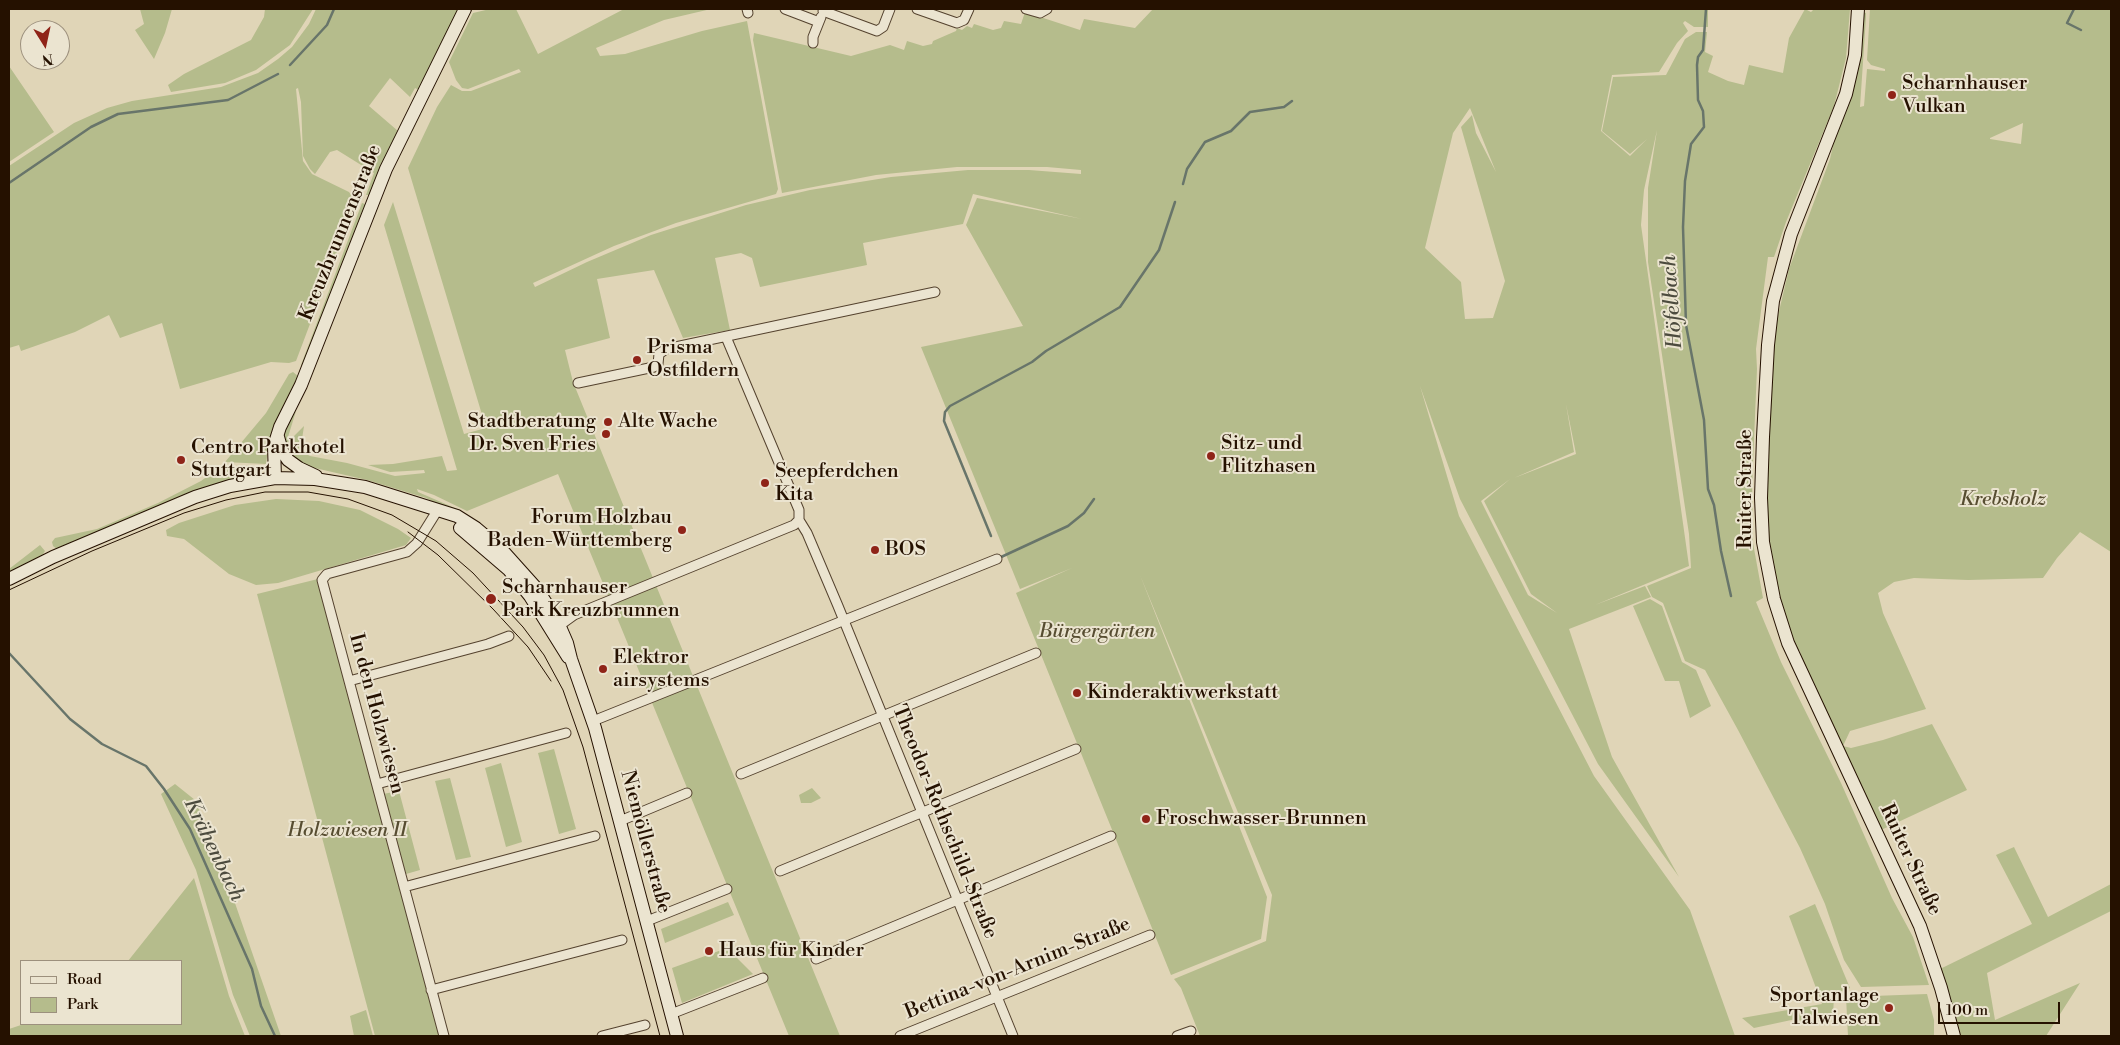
<!DOCTYPE html>
<html>
<head>
<meta charset="utf-8">
<style>
  body { margin:0 }
  #map { position:relative; width:2120px; height:1045px; overflow:hidden; background:#e0d5b7; font-family:"Libre Bodoni",serif }
  canvas { display:block }
  .frame { position:absolute; inset:0; border:10px solid #251100; pointer-events:none }
  .legend { position:absolute; left:20px; top:960px; width:162px; height:65px; box-sizing:border-box; background:#ebe4d0; border:1px solid #9c907d; margin:0; padding:6px 9px; list-style:none; font-size:15px; color:#251100 }
  .legend li { display:flex; align-items:center; gap:10px; height:25px }
  .legend b { width:25px; border:1px solid #9c907d }
  .north { position:absolute; left:20px; top:20px; width:50px; height:50px; box-sizing:border-box; background:#ebe4d0; border:1px solid #9c907d; border-radius:50%; rotate:170deg; font-size:14px; font-weight:700; line-height:20px; text-align:center; color:#251100 }
  .north::after { content:''; display:block; margin:auto; width:18px; height:22px; background:#8f2418; clip-path:polygon(50% 0,100% 100%,50% 72%,0 100%) }
  .scale { position:absolute; left:1938px; top:1002px; width:122px; height:22px; box-sizing:border-box; border:2px solid #251100; border-top:0; padding-left:6px; font-size:15px; line-height:18px; white-space:nowrap; color:#251100; -webkit-text-stroke:4px #ebe4d0; paint-order:stroke }
</style>
</head>
<body>
<div id="map">
<canvas width="2120" height="1045"></canvas>
<div class="frame"></div>
<ul class="legend">
<li><b style="height:6px;background:#ebe4d0"></b>Road</li>
<li><b style="height:14px;background:#b5bc8c"></b>Park</li>
</ul>
<div class="north">N</div>
<div class="scale">100 m</div>
</div>
<script>
const g = document.querySelector('canvas').getContext('2d');
g.lineJoin = 'round';
function paint(path, color) {
  g.fillStyle = color;
  g.fill(path, 'evenodd');
}
function toPath(rows) {
  const path = new Path2D();
  for (const r of rows) {
    path.moveTo(r[0], r[1]);
    for (let i = 2; i < r.length; i += 2) path.lineTo(r[i], r[i + 1]);
  }
  return path;
}
function strokePath(path, color, width, dash) {
  g.strokeStyle = color;
  g.lineWidth = width;
  g.lineCap = dash ? 'butt' : 'round';
  g.setLineDash(dash || []);
  g.stroke(path);
}
function write(font, color, halo, rows, align = 'center') {
  g.font = font + ' "Libre Bodoni",serif';
  g.lineWidth = 4;
  g.setLineDash([]);
  g.textBaseline = 'middle';
  g.strokeStyle = halo;
  g.fillStyle = color;
  for (const [text, x, y, turn = 0] of rows) {
    g.save();
    g.translate(x, y);
    g.rotate((+turn || 0) * Math.PI / 180);
    g.textAlign = isNaN(turn) ? turn : align;
    if (halo) g.strokeText(text, 0, 0);
    g.fillText(text, 0, 0);
    g.restore();
  }
}
const green = toPath([
  [140,9,172,9,165,33,154,59,135,30,144,24],
  [265,9,313,9,290,45,256,70,225,83,171,92,168,85,184,74,251,40,264,17],
  [316,9,460,9,419,90,415,88,410,97,390,78,369,106,398,131,369,195,366,195,374,173,337,150,330,152,315,174,310,169,303,156,301,102,298,88,296,89,303,161,312,174,349,192,356,202,296,361,289,363,271,362,180,389,162,323,120,338,109,315,75,332,21,351,19,345,9,348,9,166,74,123,107,108,132,101,221,87,258,73,278,59,292,47,309,24],
  [490,9,516,9,538,54,624,9,711,9,664,20,596,48,600,56,625,54,702,31,747,21,778,189,776,194,676,223,614,246,533,283,535,287,587,262,651,235,746,205,810,190,891,177,968,170,1029,170,1081,174,1081,170,1047,167,957,167,876,175,782,193,753,40,754,33,851,56,890,45,904,50,907,41,923,46,932,44,933,41,956,31,957,28,962,30,967,26,972,28,974,24,993,30,1001,28,1004,21,1021,24,1025,12,1080,30,1084,19,1135,28,1153,9,1708,9,1708,27,1694,27,1685,21,1683,23,1688,31,1677,43,1659,72,1612,75,1601,131,1630,156,1647,139,1630,154,1602,131,1613,77,1666,75,1685,39,1696,32,1707,32,1705,52,1713,56,1708,72,1728,81,1744,85,1749,65,1783,73,1789,38,1805,9,1811,12,1814,9,1850,9,1846,58,1834,106,1786,222,1774,257,1768,257,1756,349,1757,369,1752,487,1753,543,1763,598,1756,602,1781,662,1841,783,1892,898,1913,937,1929,985,1861,987,1844,960,1825,904,1800,848,1738,730,1705,670,1685,661,1663,603,1652,597,1647,586,1691,568,1689,534,1648,262,1648,188,1657,130,1644,190,1641,225,1689,566,1595,605,1645,586,1651,597,1569,629,1612,757,1679,877,1598,764,1460,499,1420,386,1459,516,1594,776,1690,910,1735,1036,1200,1036,1181,988,1174,979,1266,941,1272,895,1140,575,1267,897,1261,939,1171,975,1016,593,1072,568,1020,589,921,347,1023,326,966,225,977,198,1082,219,973,194,963,224,863,243,867,265,760,287,752,258,741,253,715,258,730,330,683,338,654,270,597,279,610,338,565,350,573,382,840,1036,789,1036,558,474,467,511,434,495,417,489,418,492,457,509,463,513,462,516,426,498,367,480,306,466,289,455,284,437,285,429,296,411,288,437,293,437,304,426,301,446,304,453,310,456,347,463,395,476,425,473,424,470,390,472,368,465,393,464,442,456,447,471,457,470,384,225,393,202,464,434,486,428,408,168,437,107,451,85,462,91,471,91,521,72,519,69,468,89,462,88,456,80,449,62,473,13],
  [1470,108,1496,172,1476,133,1472,115,1461,127,1505,281,1493,318,1465,319,1461,282,1425,248,1453,133],
  [1566,404,1576,454,1514,478,1574,452],
  [1510,479,1484,501,1531,594,1557,613,1528,595,1481,501],
  [1870,9,2111,9,2111,552,2080,532,2057,558,2043,578,1968,580,1914,578,1894,582,1878,593,1883,613,1926,709,1850,731,1843,746,1851,748,1883,740,1932,724,1967,790,1881,830,1803,664,1800,651,1797,649,1785,622,1766,542,1767,445,1776,324,1789,269,1830,159,1863,12,1866,13,1866,17,1860,107,1864,106,1867,69,1885,71,1885,69,1871,65,1867,60],
  [2023,123,2021,144,1990,139,1990,138],
  [9,66,54,132,9,162],
  [362,203,365,204,303,365,301,365],
  [293,372,299,377,269,442,266,464,225,462,266,413,289,374],
  [220,467,263,468,252,475,194,491,57,549,53,546,52,542,55,538,97,529,158,503,201,481],
  [276,499,319,501,360,510,398,529,411,538,406,545,278,583,256,585,229,574,184,539,167,536,166,530,179,523,235,505],
  [40,545,45,551,42,556,9,574,9,569],
  [318,579,441,1036,375,1036,257,594],
  [1650,599,1662,606,1682,662,1696,670,1711,706,1690,718,1679,681,1665,681,1633,606],
  [554,749,576,829,559,834,538,753],
  [501,763,522,842,506,847,485,768],
  [450,778,471,857,456,860,435,781],
  [175,784,195,800,218,854,281,1036,250,1036,233,995,196,870,161,794],
  [812,788,821,798,811,803,801,803,799,795],
  [399,791,420,870,406,874,383,794],
  [2014,847,2048,917,2111,884,2111,911,1987,973,1995,1020,2080,983,2046,1036,1961,1036,1940,969,2032,924,1996,855],
  [194,878,229,996,245,1036,9,1036,9,1029,24,1024,181,1024,181,961,128,961],
  [728,902,734,915,665,943,661,929],
  [1815,904,1850,988,1834,995,1833,1017,1807,1023,1796,1019,1754,1028,1742,1018,1822,1004,1789,916],
  [727,948,753,974,682,1003,672,968],
  [1927,994,1934,1020,1934,1036,1848,1036,1846,997],
  [366,1010,373,1036,354,1036,350,1016]
]);
const stream = toPath([
  [1706,9,1703,50,1698,57,1697,65,1698,100,1703,111,1704,127,1691,144,1685,181,1683,227,1686,325,1704,420,1708,489,1714,505,1721,551,1731,596],
  [2074,9,2067,23,2081,30],
  [290,65,327,25,334,9],
  [9,183,91,127,118,114,228,100,278,74],
  [1183,184,1187,169,1205,142,1231,131,1250,112,1284,107,1292,101],
  [991,536,944,421,945,412,950,406,1032,362,1046,351,1120,307,1159,250,1175,202],
  [999,558,1068,526,1084,513,1094,499],
  [9,653,70,719,102,744,146,766,164,789,190,829,252,969,261,1006,275,1036]
]);
const minor = toPath([
  [747,9,748,13],
  [785,9,819,22],
  [917,9,957,23,964,20,969,9],
  [1026,9,1040,13,1047,9],
  [823,11,877,31,883,27,890,9],
  [813,43,813,37,821,17],
  [726,337,799,510,799,520,807,533,838,606,1013,1036],
  [578,383,654,367,658,364,659,354,666,349,935,292],
  [437,511,417,543,407,552,327,574,322,580,444,1036],
  [556,628,574,615,794,525,799,520],
  [349,681,488,644,509,636],
  [593,721,997,559],
  [741,774,1036,653],
  [377,784,566,733],
  [620,821,687,793],
  [780,871,1076,749],
  [404,887,595,836],
  [647,921,727,889],
  [816,959,1111,836],
  [431,990,622,940],
  [671,1014,763,978],
  [602,1036,645,1025],
  [900,1036,1150,935],
  [1177,1036,1191,1031]
]);
const secondary = toPath([
  [1858,9,1855,55,1846,94,1791,234,1773,301,1768,345,1763,437,1761,498,1763,542,1774,599,1788,643,1920,926,1941,988,1954,1036],
  [278,437,282,451,288,460,299,468,316,476],
  [275,478,274,446,280,427,301,385,386,169,465,9],
  [460,528,509,570,530,596,568,657],
  [9,579,53,557,195,497,230,486,275,478,315,479,365,487,457,516,476,528,502,550,537,589,557,620,567,643,571,659,595,728,677,1036]
]);
const tram = toPath([
  [408,532,438,555,493,609,528,647,551,681],
  [9,590,92,551,184,513,226,500,265,492,308,492,348,499,392,515,436,541,473,573,523,627,544,655,563,690,583,747,660,1036]
]);
const markers = [
  [1892,95,5,"#8f2418"],
  [637,360,5,"#8f2418"],
  [608,422,5,"#8f2418"],
  [606,434,5,"#8f2418"],
  [1211,456,5,"#8f2418"],
  [181,460,5,"#8f2418"],
  [765,483,5,"#8f2418"],
  [682,530,5,"#8f2418"],
  [875,550,5,"#8f2418"],
  [491,599,6,"#8f2418"],
  [603,669,5,"#8f2418"],
  [1077,693,5,"#8f2418"],
  [1146,819,5,"#8f2418"],
  [709,951,5,"#8f2418"],
  [1889,1008,5,"#8f2418"]
];
const poiNames = [
  ["Scharnhauser",1902,84],
  ["Vulkan",1902,107],
  ["Prisma",647,348],
  ["Ostfildern",647,371],
  ["Stadtberatung",596,422,"right"],
  ["Dr. Sven Fries",596,445,"right"],
  ["Alte Wache",618,422],
  ["Sitz- und",1221,444],
  ["Flitzhasen",1221,467],
  ["Centro Parkhotel",191,448],
  ["Stuttgart",191,471],
  ["Seepferdchen",775,472],
  ["Kita",775,495],
  ["Forum Holzbau",672,518,"right"],
  ["Baden-Württemberg",672,541,"right"],
  ["BOS",885,550],
  ["Scharnhauser",502,588],
  ["Park Kreuzbrunnen",502,611],
  ["Elektror",613,658],
  ["airsystems",613,681],
  ["Kinderaktivwerkstatt",1087,693],
  ["Froschwasser-Brunnen",1156,819],
  ["Haus für Kinder",719,951],
  ["Sportanlage",1879,996,"right"],
  ["Talwiesen",1879,1019,"right"]
];
const streetNames = [
  ["Kreuzbrunnenstraße",341,233,-68],
  ["Ruiter Straße",1746,489,-90],
  ["In den Holzwiesen",376,714,75],
  ["Theodor-Rothschild-Straße",944,822,68],
  ["Niemöllerstraße",645,842,75],
  ["Ruiter Straße",1910,860,65],
  ["Bettina-von-Arnim-Straße",1018,969,-22]
];
const parkNames = [
  ["Krebsholz",2003,500],
  ["Bürgergärten",1097,632],
  ["Holzwiesen II",347,831]
];
const waterNames = [
  ["Höfelbach",1673,302,-94],
  ["Krähenbach",213,850,64]
];
paint(green, '#b5bc8c');
strokePath(stream, '#68756a', 2.5);
strokePath(minor, '#54422e', 11);
strokePath(secondary, '#251100', 14);
strokePath(minor, '#ebe4d0', 9);
strokePath(secondary, '#ebe4d0', 12);
strokePath(tram, '#251100', 1);
for (const [x, y, r, color] of markers) {
  const dot = new Path2D();
  dot.arc(x, y, r, 0, 2 * Math.PI);
  g.fillStyle = color;
  g.fill(dot);
  strokePath(dot, '#ebe4d0', 2);
}
write('20px', '#251100', '#ebe4d0', poiNames, 'left');
write('20px', '#251100', '#ebe4d0', streetNames);
write('italic 20px', '#574d31', '#ebe4d0', parkNames);
write('italic 21px', '#4c4b3e', '#ebe4d0', waterNames);
</script>
</body>
</html>
